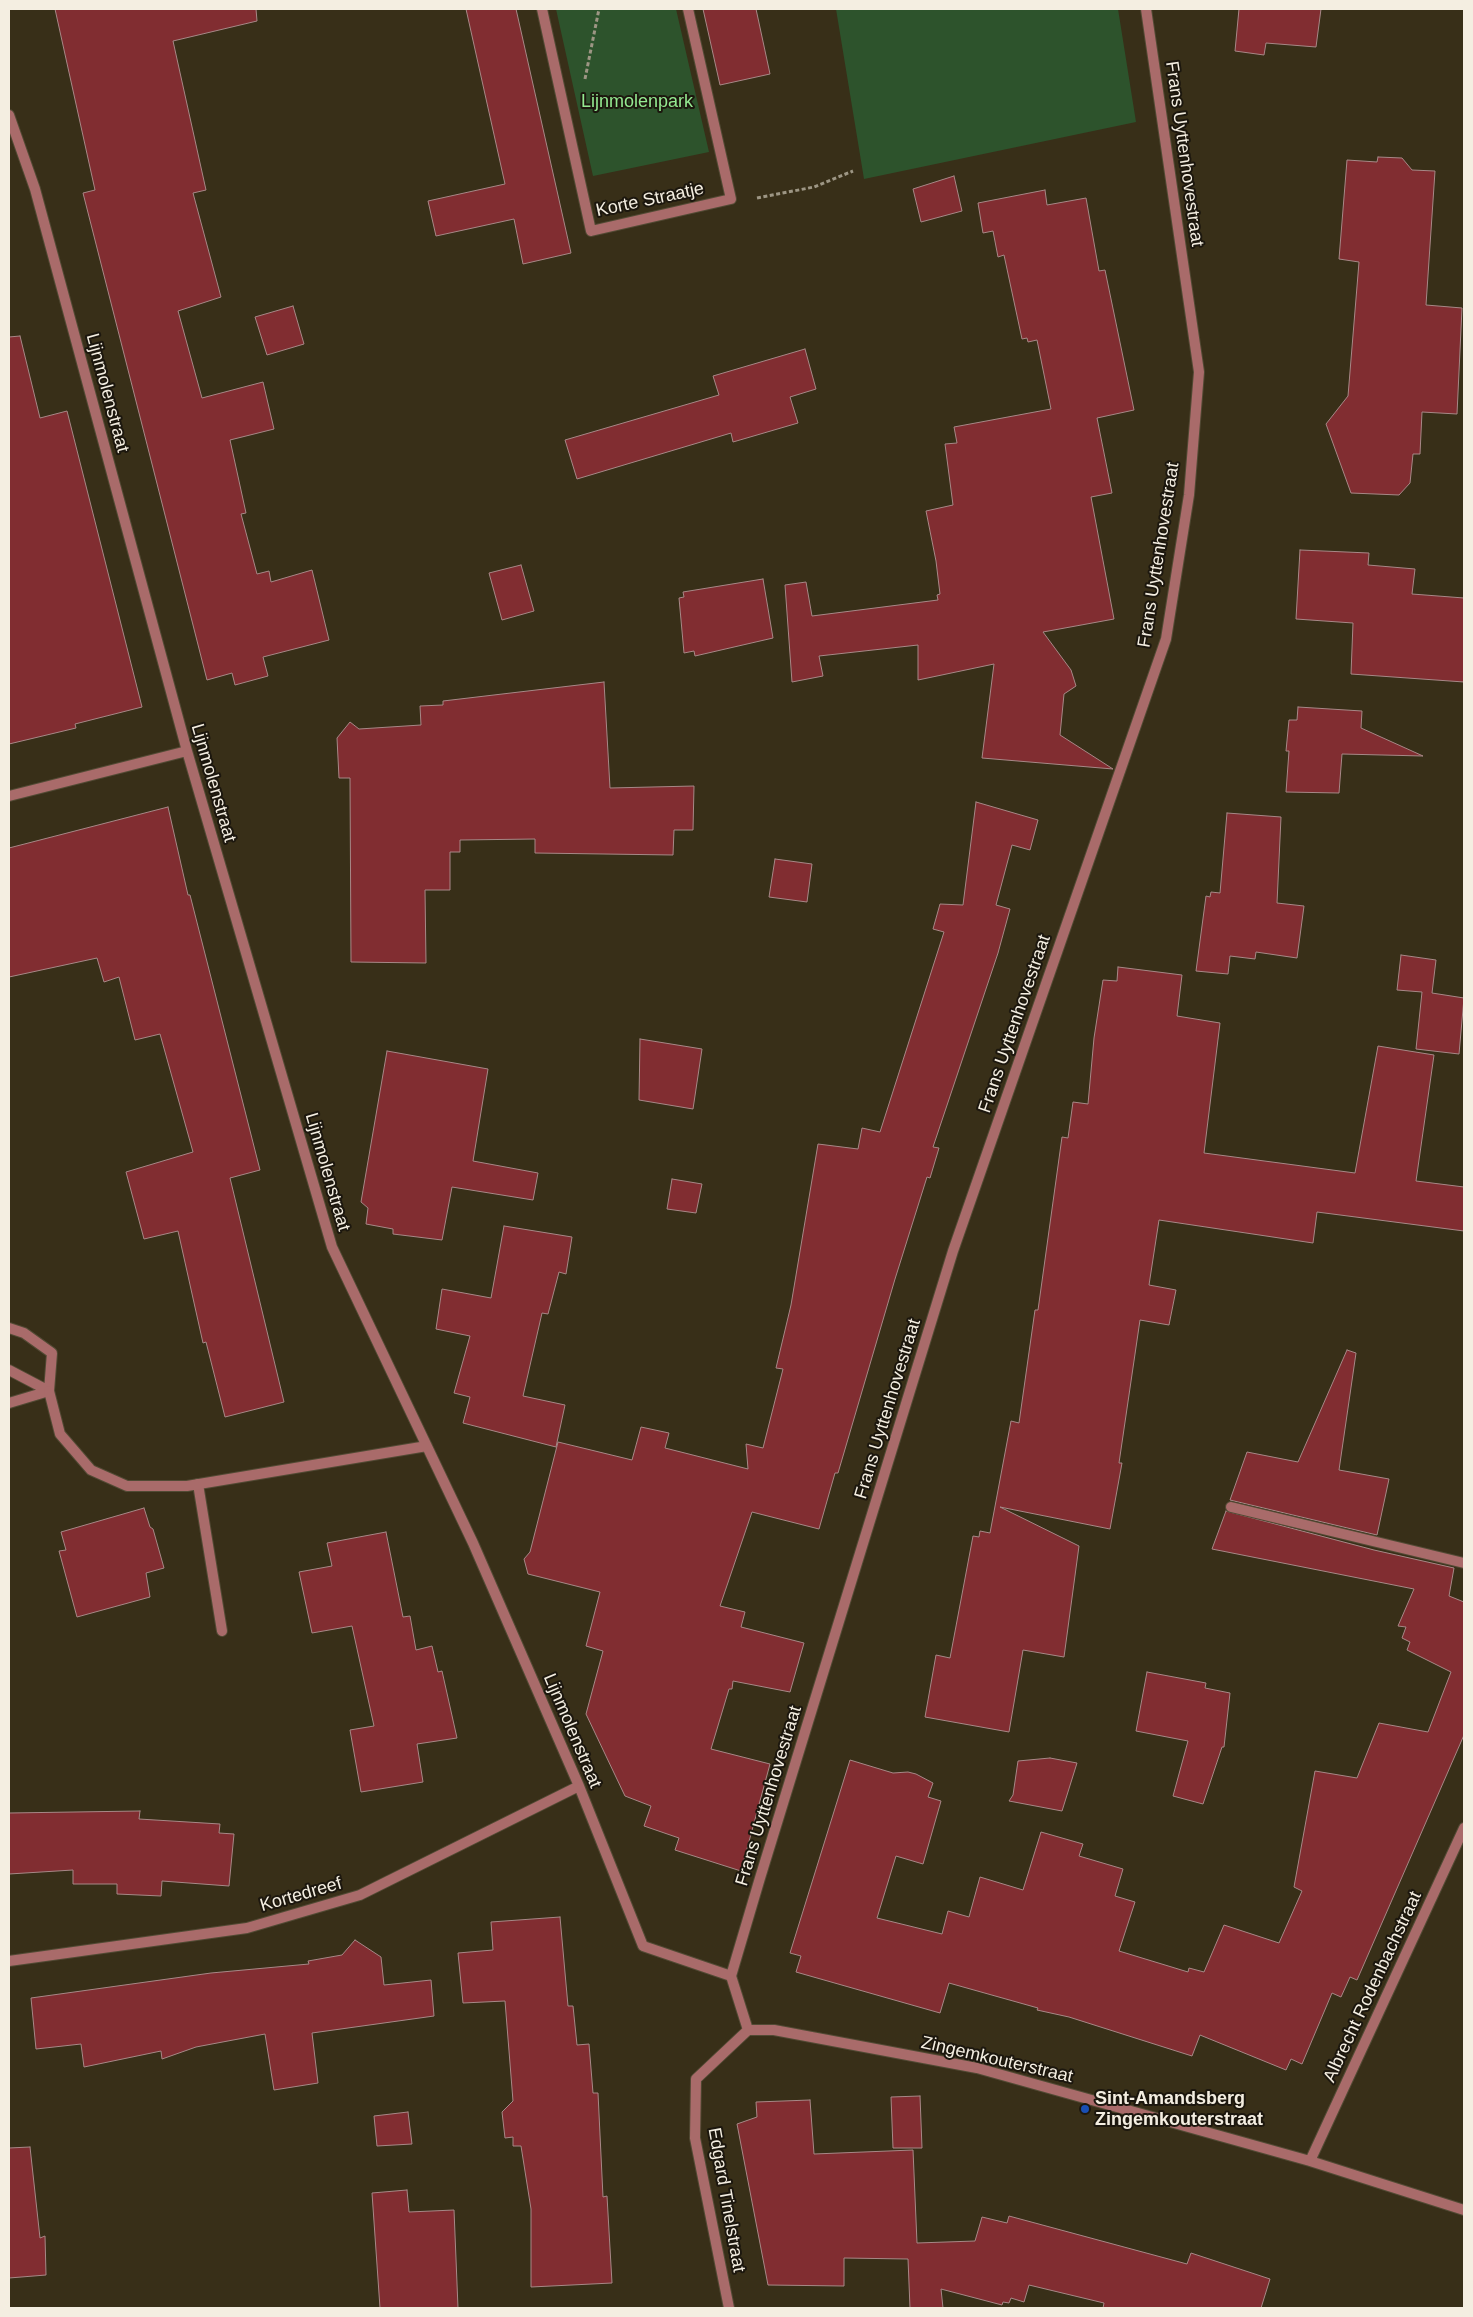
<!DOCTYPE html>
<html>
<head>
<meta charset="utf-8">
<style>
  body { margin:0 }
  #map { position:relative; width:1473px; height:2317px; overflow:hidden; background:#382f18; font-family:Helvetica,sans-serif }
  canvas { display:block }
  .frame { position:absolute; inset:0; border:10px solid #f4eee1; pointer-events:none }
</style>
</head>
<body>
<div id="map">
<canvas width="1473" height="2317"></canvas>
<div class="frame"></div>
</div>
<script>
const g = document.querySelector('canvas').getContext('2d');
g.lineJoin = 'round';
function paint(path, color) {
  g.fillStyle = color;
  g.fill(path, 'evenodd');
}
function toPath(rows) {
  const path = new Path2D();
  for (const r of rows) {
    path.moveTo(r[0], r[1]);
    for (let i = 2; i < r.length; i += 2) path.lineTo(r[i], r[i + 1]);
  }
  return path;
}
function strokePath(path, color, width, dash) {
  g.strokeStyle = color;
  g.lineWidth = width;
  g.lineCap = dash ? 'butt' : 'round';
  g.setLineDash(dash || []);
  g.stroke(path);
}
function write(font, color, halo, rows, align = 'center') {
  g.font = font + ' Helvetica,sans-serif';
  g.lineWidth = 4;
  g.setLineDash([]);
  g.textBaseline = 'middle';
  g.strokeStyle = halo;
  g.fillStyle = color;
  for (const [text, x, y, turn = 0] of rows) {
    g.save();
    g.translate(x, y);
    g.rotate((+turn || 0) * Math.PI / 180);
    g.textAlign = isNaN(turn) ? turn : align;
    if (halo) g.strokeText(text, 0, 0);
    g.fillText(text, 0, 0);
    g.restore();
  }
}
const green = toPath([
  [556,9,676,9,709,152,593,176],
  [836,9,1118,9,1136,122,864,179]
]);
const building = toPath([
  [55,9,256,9,257,21,173,41,206,190,193,193,221,297,178,311,202,398,263,382,274,429,230,440,246,513,241,514,257,574,269,571,271,582,312,570,329,640,263,657,268,676,235,685,232,673,207,680,83,193,95,190,55,9],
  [466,9,516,9,571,253,523,264,514,219,436,236,428,201,505,184,466,9],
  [703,9,756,9,770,74,720,85,703,9],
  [1239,9,1321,9,1316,47,1266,43,1264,55,1235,51,1239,9],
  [1378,157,1402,158,1412,170,1435,171,1426,305,1462,308,1457,414,1422,412,1420,454,1413,454,1410,483,1399,495,1351,493,1326,424,1348,396,1359,262,1339,259,1347,160,1377,162,1378,157],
  [954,176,962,211,921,222,913,189,954,176],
  [1045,190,1047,205,1086,198,1099,271,1105,270,1134,410,1097,418,1112,493,1091,497,1114,619,1043,632,1071,670,1076,686,1064,694,1060,735,1113,769,982,758,994,664,918,680,918,645,819,656,823,676,792,682,785,585,806,582,812,616,938,600,937,595,940,594,936,561,926,511,953,505,945,444,957,443,954,427,1051,409,1037,340,1028,342,1027,338,1022,339,1004,255,998,257,993,231,983,233,978,203,1045,190],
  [293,306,304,344,267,355,255,317,293,306],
  [20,336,40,418,67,411,142,707,75,724,76,728,9,744,9,337,20,336],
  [805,349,816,389,790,397,798,423,733,442,731,433,577,479,565,440,719,395,713,376,805,349],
  [1300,550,1369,553,1368,565,1415,569,1412,594,1464,598,1464,682,1351,674,1353,623,1296,619,1300,550],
  [521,565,534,611,502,620,489,573,521,565],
  [763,579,773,638,695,656,694,651,684,653,679,598,684,597,683,592,763,579],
  [604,682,610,788,694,786,693,830,674,830,673,855,535,853,535,839,460,840,460,852,450,852,450,890,425,890,426,963,351,962,350,778,339,778,337,738,350,722,359,729,421,725,420,706,443,705,443,701,604,682],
  [1298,707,1362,711,1361,728,1423,756,1342,754,1339,793,1286,792,1289,751,1286,751,1289,720,1297,720,1298,707],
  [976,802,1038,820,1030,850,1012,845,996,905,1010,909,998,953,933,1147,939,1148,930,1178,927,1177,895,1279,838,1473,835,1473,819,1529,752,1512,720,1606,745,1612,741,1627,804,1643,790,1692,733,1681,732,1689,729,1689,711,1749,770,1764,741,1871,675,1850,679,1838,644,1826,651,1806,625,1796,586,1714,603,1651,586,1646,600,1592,528,1574,524,1559,530,1552,558,1442,632,1460,641,1427,669,1433,665,1448,748,1469,746,1444,763,1448,783,1369,776,1368,791,1305,818,1144,858,1149,862,1128,880,1132,944,932,933,929,940,904,963,905,976,802],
  [168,807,188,895,190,895,260,1170,230,1178,284,1402,225,1417,206,1342,203,1343,178,1231,144,1239,126,1172,193,1152,160,1034,135,1040,119,977,104,982,97,958,9,977,9,848,168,807],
  [1227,813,1281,817,1277,903,1304,906,1297,958,1256,952,1255,959,1230,956,1228,974,1196,971,1206,896,1210,897,1211,892,1220,893,1227,813],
  [775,859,812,864,807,902,769,897,775,859],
  [1401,955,1436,960,1432,993,1464,998,1459,1054,1416,1049,1422,992,1397,990,1401,955],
  [1118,967,1182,975,1177,1016,1220,1023,1204,1153,1355,1173,1378,1046,1434,1055,1416,1181,1464,1187,1464,1231,1317,1212,1313,1243,1159,1220,1149,1285,1176,1290,1169,1325,1140,1320,1119,1463,1122,1463,1110,1529,1000,1507,1079,1546,1064,1657,1023,1650,1009,1732,925,1717,936,1655,950,1658,973,1536,979,1537,980,1531,990,1533,1011,1421,1019,1423,1035,1310,1038,1310,1062,1137,1068,1138,1073,1102,1088,1104,1094,1038,1103,980,1117,981,1118,967],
  [640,1039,702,1049,693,1109,639,1100,640,1039],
  [387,1051,488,1069,473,1161,538,1173,533,1200,452,1187,442,1240,393,1234,393,1229,366,1224,368,1208,361,1202,387,1051],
  [672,1179,702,1184,696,1213,667,1209,672,1179],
  [504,1226,572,1237,566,1274,559,1272,548,1314,542,1313,523,1396,565,1405,556,1447,463,1423,470,1397,454,1393,470,1336,436,1329,442,1289,491,1298,504,1226],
  [1347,1350,1356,1353,1339,1470,1389,1479,1377,1535,1230,1500,1247,1452,1298,1462,1347,1350],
  [144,1508,150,1527,153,1529,164,1568,146,1573,150,1597,77,1617,59,1551,66,1550,61,1532,144,1508],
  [1226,1511,1374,1550,1454,1568,1449,1596,1464,1602,1464,1735,1357,1980,1350,1977,1341,1997,1332,1993,1302,2064,1291,2059,1286,2070,1200,2035,1192,2056,1069,2017,1037,2010,1038,2008,949,1983,940,2013,796,1972,801,1956,790,1953,850,1760,893,1773,908,1772,916,1774,933,1783,928,1797,941,1801,923,1864,896,1856,877,1918,942,1934,948,1911,969,1917,980,1877,1023,1890,1041,1832,1083,1844,1079,1856,1123,1869,1115,1896,1135,1902,1119,1951,1188,1972,1189,1968,1204,1972,1224,1925,1279,1943,1302,1891,1294,1887,1315,1771,1357,1778,1379,1723,1428,1732,1451,1672,1407,1650,1410,1642,1402,1638,1406,1627,1398,1626,1414,1589,1212,1549,1226,1511],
  [386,1532,403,1617,410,1616,416,1650,432,1646,438,1672,442,1671,457,1738,417,1744,423,1782,361,1792,350,1730,374,1726,352,1626,312,1633,299,1572,332,1566,327,1543,386,1532],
  [1147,1672,1206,1683,1205,1688,1230,1693,1224,1747,1222,1747,1203,1804,1173,1796,1188,1741,1136,1731,1147,1672],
  [1050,1758,1077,1763,1062,1811,1009,1801,1013,1795,1018,1761,1050,1758],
  [140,1811,139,1819,220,1824,219,1833,234,1834,229,1886,162,1881,161,1896,117,1894,117,1884,73,1884,73,1870,9,1874,9,1813,140,1811],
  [560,1917,568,2006,573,2006,577,2045,589,2044,593,2093,598,2093,603,2197,607,2196,612,2283,531,2287,531,2209,521,2146,513,2146,513,2137,505,2138,502,2112,513,2101,505,2001,463,2003,458,1953,493,1950,491,1922,560,1917],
  [355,1940,381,1957,384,1985,431,1980,434,2016,312,2033,318,2083,274,2090,265,2034,196,2047,162,2059,161,2051,84,2067,81,2044,36,2049,31,1998,211,1973,309,1964,308,1961,342,1955,355,1940],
  [920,2096,922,2148,893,2148,891,2097,920,2096],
  [810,2100,814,2154,913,2150,917,2243,975,2241,982,2217,1007,2223,1009,2216,1187,2264,1191,2253,1270,2279,1261,2308,1103,2308,1104,2303,1029,2285,1024,2302,1011,2298,1009,2303,1003,2302,1002,2305,941,2289,943,2308,910,2308,908,2259,844,2258,844,2286,768,2285,737,2124,757,2117,756,2102,810,2100],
  [408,2112,412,2144,377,2146,374,2116,408,2112],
  [30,2147,40,2238,45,2236,46,2275,9,2278,9,2148,30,2147],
  [407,2190,409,2212,454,2210,458,2308,380,2308,372,2193,407,2190]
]);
const path = toPath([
  [585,79,599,9],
  [757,198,814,187,853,171]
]);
const lane = toPath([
  [9,1328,24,1333,52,1353,49,1391],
  [9,1370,49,1391],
  [9,1403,49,1391],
  [198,1484,222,1631],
  [1231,1507,1464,1563]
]);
const street = toPath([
  [542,9,591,231,731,199,688,9],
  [9,115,35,189,187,751,332,1247,473,1543,579,1786,643,1946,731,1976],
  [9,796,187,751],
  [49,1391,60,1434,91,1470,127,1486,187,1486,427,1446],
  [9,1961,247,1928,360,1895,579,1786],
  [748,2030,731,1976,760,1878,953,1251,1166,639,1189,495,1199,372,1146,9],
  [748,2030,774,2030,977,2068,1310,2161,1464,2210],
  [1310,2161,1464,1828],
  [729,2308,695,2138,696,2079,748,2030]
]);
const markers = [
  [1085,2109,5,"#1a4fb4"]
];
const parkNames = [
  ["Lijnmolenpark",637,102]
];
const streetNames = [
  ["Frans Uyttenhovestraat",1184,154,82],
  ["Korte Straatje",650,200,-12],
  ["Lijnmolenstraat",107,393,75],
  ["Frans Uyttenhovestraat",1159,555,-81],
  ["Lijnmolenstraat",213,783,74],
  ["Frans Uyttenhovestraat",1015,1024,-71],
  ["Lijnmolenstraat",327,1172,74],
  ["Frans Uyttenhovestraat",888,1409,-73],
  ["Lijnmolenstraat",572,1731,67],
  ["Frans Uyttenhovestraat",769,1796,-73],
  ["Kortedreef",301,1895,-16],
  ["Albrecht Rodenbachstraat",1373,1987,-65],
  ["Zingemkouterstraat",997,2060,13],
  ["Edgard Tinelstraat",726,2200,80]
];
const poiNames = [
  ["Sint-Amandsberg",1095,2099],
  ["Zingemkouterstraat",1095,2120]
];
paint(green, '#2d532c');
paint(building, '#812d31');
strokePath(building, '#a78887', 1);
strokePath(lane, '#524a34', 12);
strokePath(street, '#524a34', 12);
strokePath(path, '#9d9684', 3, [4, 2.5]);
strokePath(lane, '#a96b6a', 10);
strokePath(street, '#a96b6a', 10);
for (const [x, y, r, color] of markers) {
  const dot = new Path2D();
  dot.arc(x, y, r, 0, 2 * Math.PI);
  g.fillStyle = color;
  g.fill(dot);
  strokePath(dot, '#1c170e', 2);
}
write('18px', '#94e991', '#1c170e', parkNames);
write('18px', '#f4eee1', '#1c170e', streetNames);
write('bold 18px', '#f4eee1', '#1c170e', poiNames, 'left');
</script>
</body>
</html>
